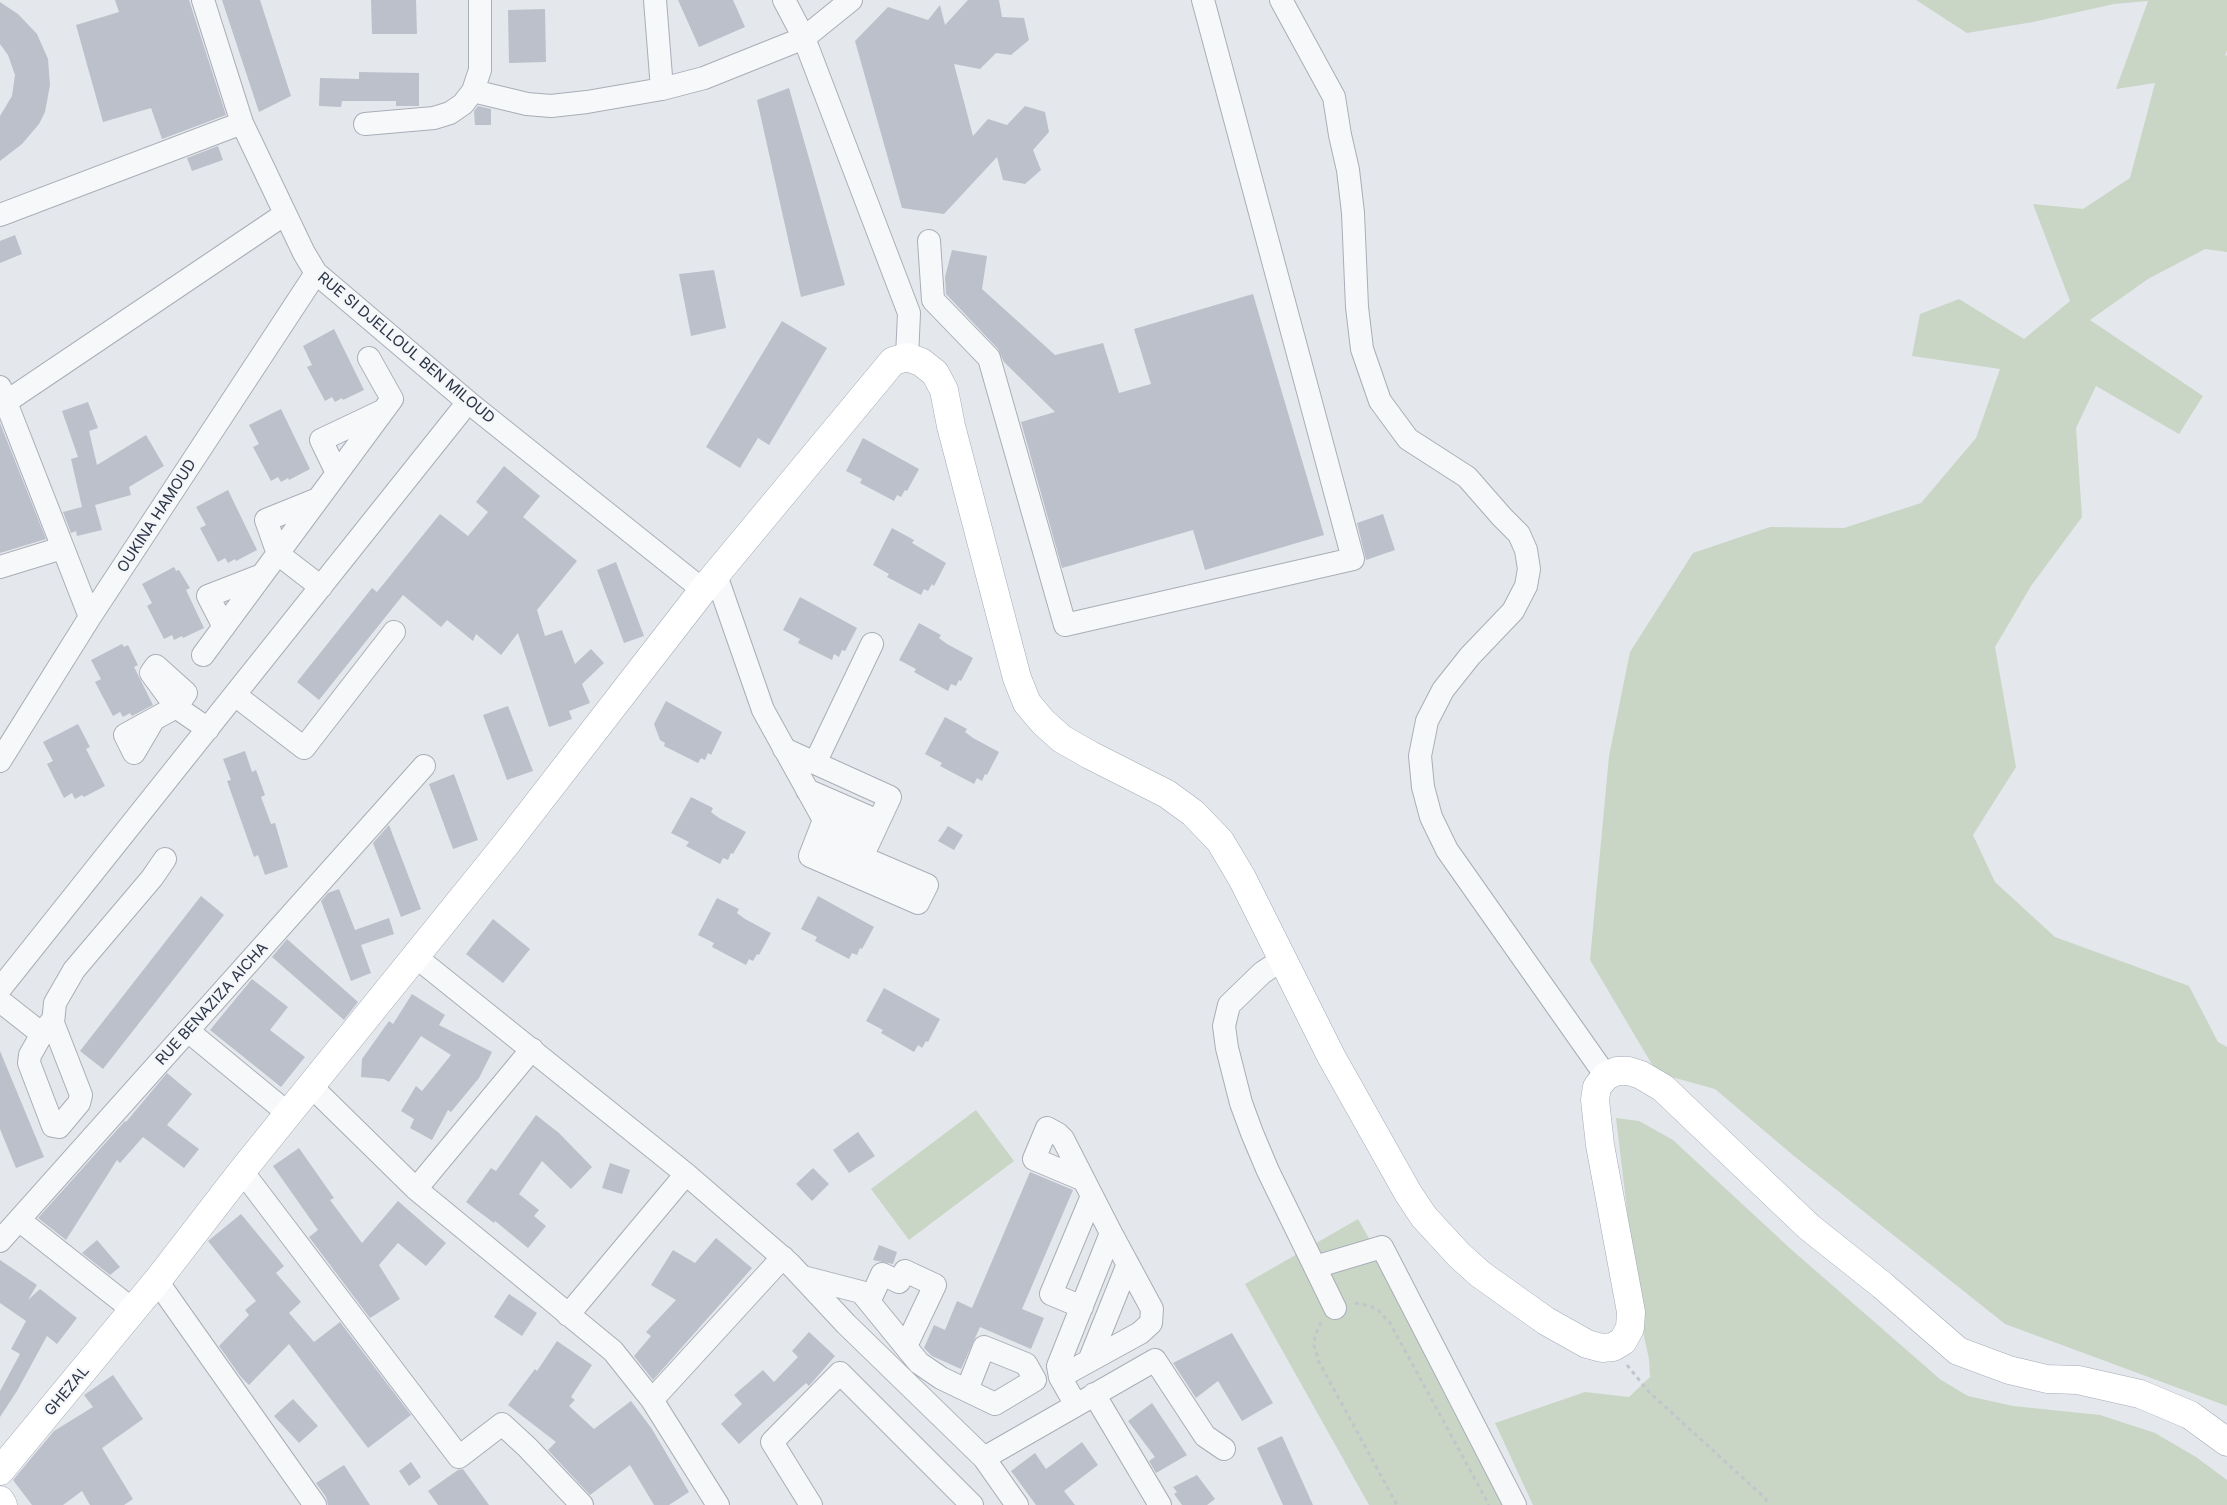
<!DOCTYPE html>
<html>
<head>
<meta charset="utf-8">
<style>
  body { margin:0 }
  canvas { display:block; background:#e4e7ec }
</style>
</head>
<body>
<canvas width="2227" height="1505"></canvas>
<script>
const g = document.querySelector('canvas').getContext('2d');
g.lineJoin = 'round';
function paint(path, color) {
  g.fillStyle = color;
  g.fill(path, 'evenodd');
}
function toPath(rows) {
  const path = new Path2D();
  for (const r of rows) {
    path.moveTo(r[0], r[1]);
    for (let i = 2; i < r.length; i += 2) path.lineTo(r[i], r[i + 1]);
  }
  return path;
}
function strokePath(path, color, width, dash) {
  g.strokeStyle = color;
  g.lineWidth = width;
  g.lineCap = dash ? 'butt' : 'round';
  g.setLineDash(dash || []);
  g.stroke(path);
}
function write(font, color, halo, rows, align = 'center') {
  g.font = font + ' Inter,sans-serif';
  g.lineWidth = 4.5;
  g.setLineDash([]);
  g.textBaseline = 'middle';
  g.strokeStyle = halo;
  g.fillStyle = color;
  for (const [text, x, y, turn = 0] of rows) {
    g.save();
    g.translate(x, y);
    g.rotate((+turn || 0) * Math.PI / 180);
    g.textAlign = isNaN(turn) ? turn : align;
    if (halo) g.strokeText(text, 0, 0);
    g.fillText(text, 0, 0);
    g.restore();
  }
}
const green = toPath([
  [1916,0,2227,0,2227,50,2225,56,2227,55,2227,252,2205,249,2148,279,2090,320,2203,396,2179,434,2096,386,2076,428,2082,517,2031,586,1995,647,2016,767,1973,835,1995,882,2055,937,2189,986,2218,1042,2227,1047,2227,1406,2005,1324,1794,1156,1715,1089,1657,1073,1590,960,1609,756,1630,652,1693,553,1770,527,1844,528,1921,503,1976,438,2000,369,1912,356,1920,314,1959,299,2024,339,2070,301,2033,204,2083,209,2130,178,2155,83,2116,89,2148,1,2114,4,2033,22,1967,33],
  [976,1110,1014,1161,909,1240,871,1189],
  [1616,1118,1639,1121,1673,1140,1793,1251,1941,1380,1968,1396,2013,1406,2100,1415,2155,1433,2196,1457,2227,1480,2227,1505,1533,1505,1495,1423,1585,1392,1629,1397,1650,1377,1649,1359,1640,1318],
  [1358,1219,1519,1505,1369,1505,1245,1284]
]);
const building = toPath([
  [115,0,189,0,226,115,162,139,151,108,103,122,76,25,119,12],
  [222,0,260,0,291,96,259,112],
  [371,0,416,0,417,34,372,34],
  [678,0,733,0,745,27,699,47],
  [968,0,999,0,1002,17,1024,18,1029,40,1011,55,996,53,980,69,954,64,973,136,988,119,1007,125,1025,106,1045,112,1049,132,1033,150,1041,170,1025,184,1003,180,997,157,944,214,902,208,855,41,888,7,928,20,940,5,945,25],
  [0,2,18,14,37,34,48,59,50,85,45,112,39,124,22,144,0,161,0,116,12,96,15,75,8,55,0,44],
  [545,9,546,62,509,63,508,10],
  [359,72,419,73,419,106,396,106,396,101,342,101,341,107,319,106,320,78,359,79],
  [789,88,845,285,801,297,757,100],
  [478,106,491,109,491,125,475,125,474,111],
  [218,146,223,160,192,171,187,158],
  [15,235,22,254,0,263,0,241],
  [952,250,987,256,982,289,1055,355,1103,343,1119,393,1151,384,1134,329,1253,294,1324,535,1205,570,1193,530,1062,568,1021,422,1055,412,1004,362,998,349,946,294,945,277],
  [714,270,726,328,691,336,679,274],
  [782,321,827,348,769,445,758,438,740,468,706,447],
  [334,329,364,390,343,400,342,398,335,402,332,397,325,401,307,367,312,365,303,346],
  [88,402,98,428,89,431,97,465,146,435,164,466,129,487,131,495,95,505,102,530,77,536,76,531,71,533,63,512,82,507,71,459,78,457,62,411],
  [281,409,310,469,289,480,288,478,281,482,278,477,271,481,253,447,259,444,249,425],
  [0,423,46,539,0,553],
  [863,438,919,469,907,491,905,490,901,497,897,495,894,501,860,483,862,479,846,471],
  [504,466,540,496,523,517,577,561,537,610,545,636,562,630,575,664,591,649,604,663,582,684,590,703,569,711,572,719,549,727,518,633,501,655,476,634,473,641,447,620,441,627,403,595,319,700,297,682,372,588,377,592,440,514,468,536,488,512,476,502],
  [228,490,257,550,236,561,235,559,228,563,225,558,218,562,200,528,206,525,196,507],
  [1383,514,1395,550,1366,560,1357,523],
  [892,528,914,540,912,543,946,563,934,586,932,584,928,591,924,589,921,595,887,577,889,574,873,565],
  [616,562,644,636,624,643,597,570],
  [174,567,176,571,179,570,190,588,186,590,204,628,183,638,182,636,174,640,172,635,164,639,147,606,152,603,142,584],
  [800,597,857,628,845,651,842,650,839,657,834,654,832,660,798,643,800,639,783,630],
  [919,623,941,635,939,638,947,644,973,658,961,681,959,680,956,686,951,684,948,691,914,672,916,669,899,660],
  [122,644,124,647,128,645,138,665,134,667,153,705,132,716,130,713,123,717,120,712,113,716,95,682,101,679,91,660],
  [666,701,722,732,711,755,708,753,705,760,701,758,698,763,664,746,665,743,660,740,654,724],
  [508,706,533,771,507,780,483,715],
  [945,717,967,729,965,732,973,738,999,752,987,775,985,774,982,781,977,778,974,784,940,766,942,763,925,754],
  [78,724,90,747,86,749,105,786,84,797,82,795,75,799,72,793,64,798,47,764,53,761,43,742],
  [245,751,252,772,256,770,265,795,261,797,271,824,275,823,288,867,265,875,258,855,254,857,227,781,231,780,223,759],
  [454,774,478,840,453,849,429,784],
  [691,797,713,808,711,812,719,818,746,832,733,854,731,853,728,860,723,858,720,864,686,846,689,842,671,833],
  [389,825,421,909,401,917,373,843],
  [948,826,963,835,954,850,938,841],
  [339,889,355,930,389,918,394,934,361,945,371,973,351,981,321,901,328,893],
  [201,896,224,915,103,1069,80,1051],
  [818,896,874,927,862,949,860,948,857,955,852,953,849,959,815,941,817,937,801,929],
  [717,898,739,909,737,913,745,919,771,933,759,955,757,954,753,961,749,959,746,965,712,947,714,943,698,935],
  [493,919,530,949,503,983,466,954],
  [287,939,358,1002,344,1020,272,957],
  [252,979,288,1007,270,1030,305,1057,281,1087,210,1030],
  [884,988,940,1019,928,1042,926,1041,922,1048,918,1045,914,1052,881,1033,883,1030,866,1021],
  [412,994,445,1015,439,1025,492,1052,479,1078,451,1112,448,1110,432,1140,410,1128,414,1119,401,1111,416,1086,422,1091,451,1055,421,1036,389,1082,384,1079,361,1077,362,1059,389,1021,393,1024],
  [0,1051,44,1157,16,1168,0,1129],
  [167,1073,192,1094,167,1125,199,1149,184,1168,143,1137,120,1163,117,1160,66,1240,38,1218,125,1121,126,1122],
  [536,1115,559,1133,592,1167,571,1189,542,1161,519,1194,539,1210,534,1216,546,1226,528,1248,495,1221,494,1223,466,1202,491,1168,496,1171],
  [858,1132,875,1156,849,1173,833,1150],
  [299,1148,334,1198,330,1200,362,1243,398,1201,446,1243,426,1266,398,1243,379,1265,400,1299,370,1318,309,1237,318,1230,273,1166],
  [610,1163,630,1170,622,1194,602,1188],
  [813,1168,829,1184,812,1201,796,1184],
  [1030,1172,1073,1190,1022,1309,1044,1318,1031,1349,980,1327,961,1369,932,1356,924,1348,934,1325,945,1330,957,1301,972,1308],
  [241,1214,284,1266,276,1273,301,1302,289,1313,314,1342,340,1322,411,1415,368,1448,289,1344,249,1385,241,1377,219,1346,249,1315,245,1310,256,1301,208,1241],
  [716,1238,752,1268,653,1380,634,1356,651,1336,646,1332,676,1300,651,1285,673,1250,695,1263],
  [97,1240,120,1267,110,1275,82,1253],
  [879,1245,897,1252,893,1264,873,1260],
  [0,1260,37,1285,28,1300,40,1289,77,1318,57,1344,47,1336,17,1391,0,1417,0,1391,20,1354,11,1349,26,1321,0,1303],
  [509,1294,537,1313,522,1336,494,1317],
  [809,1332,835,1356,809,1386,806,1383,739,1444,721,1424,742,1404,734,1395,763,1370,774,1382,798,1357,792,1351],
  [1232,1333,1273,1403,1242,1421,1218,1381,1196,1398,1173,1363],
  [557,1341,592,1365,571,1397,575,1400,569,1406,594,1429,631,1401,652,1429,689,1492,669,1505,654,1505,630,1465,590,1495,548,1450,556,1442,508,1405,535,1369,537,1371],
  [113,1375,143,1419,102,1448,133,1499,124,1505,90,1505,82,1491,63,1505,32,1505,13,1480,54,1431,93,1407,84,1395],
  [293,1399,318,1426,299,1443,274,1416],
  [1152,1403,1187,1455,1156,1473,1149,1461,1155,1457,1128,1421],
  [1282,1436,1313,1505,1283,1505,1257,1448],
  [1082,1442,1098,1465,1064,1491,1075,1505,1036,1505,1011,1471,1035,1453,1046,1469],
  [411,1462,421,1477,409,1486,399,1471],
  [344,1465,370,1505,328,1505,326,1497,316,1483],
  [463,1469,489,1505,438,1505,428,1491,458,1470],
  [1197,1475,1215,1499,1207,1505,1182,1505,1174,1494,1177,1492,1173,1487]
]);
const path = toPath([
  [1355,1303,1370,1306,1378,1310,1390,1323,1489,1505],
  [1321,1322,1315,1336,1314,1345,1319,1362,1397,1505],
  [1627,1365,1649,1392,1765,1498,1769,1505]
]);
const minor = toPath([
  [203,0,242,123,304,253,316,273,468,402,703,590],
  [655,0,662,89],
  [784,0,804,38,909,313,907,357],
  [1281,0,1334,97,1340,135,1348,170,1353,213,1357,307,1362,349,1380,401,1408,439,1467,477,1502,517,1519,534,1526,550,1529,569,1526,586,1513,611,1470,656,1443,690,1427,721,1420,756,1423,787,1431,817,1447,850,1606,1076],
  [473,91,527,104,551,106,587,102,662,89,704,78,804,38,851,0],
  [365,124,434,118,450,113,463,104,473,91,480,70,480,0],
  [0,215,242,123],
  [929,241,933,300,989,358,1065,625,1353,559,1203,0],
  [0,387,90,617],
  [0,406,285,214],
  [337,473,321,440,382,411],
  [318,499,266,520,278,554,321,587],
  [0,567,62,548],
  [716,575,763,710,824,820,810,856,918,903,927,885,817,838],
  [224,627,208,596,262,575],
  [203,655,392,399,369,358],
  [156,666,186,693,176,707,151,673,156,666],
  [235,695,304,748,394,632],
  [154,719,134,753,125,735,176,707,208,729],
  [784,749,890,797,862,857],
  [0,761,90,617,316,273],
  [815,763,872,644],
  [807,790,878,821],
  [824,820,869,841],
  [416,957,686,1174,789,1263,846,1324,984,1458,1017,1505],
  [1283,959,1262,973,1229,1005,1224,1026,1227,1048,1241,1103,1252,1133,1268,1171,1335,1308],
  [0,989,468,402],
  [0,1001,42,1034,30,1055,29,1063,53,1126,59,1127,79,1103,81,1095,53,1023,50,1023,42,1034],
  [53,1023,55,1003,74,970,152,878,165,859],
  [188,1031,290,1115],
  [312,1087,416,1189,613,1351,652,1400,718,1505],
  [242,1171,459,1457,502,1424,527,1447,582,1505],
  [416,1189,532,1049],
  [19,1220,133,1310],
  [0,1241,424,766],
  [1315,1267,1382,1247,1515,1505],
  [803,1277,861,1292,919,1363,941,1378,995,1404,1035,1380,1026,1364,984,1347,967,1390],
  [157,1281,315,1505],
  [870,1300,882,1274,899,1282,905,1271,935,1285,906,1346],
  [1082,1307,1051,1294,1092,1196],
  [568,1315,686,1174],
  [1089,1361,1128,1264],
  [1060,1377,1140,1333,1151,1323,1152,1309,1111,1233],
  [1094,1394,1160,1505],
  [652,1400,783,1257],
  [1076,1405,1060,1377,1058,1366,1111,1233,1063,1139,1058,1134,1047,1128,1034,1159,1084,1180],
  [984,1458,1155,1360,1205,1436,1224,1449],
  [811,1505,772,1442,840,1373,972,1505]
]);
const major = toPath([
  [0,1471,157,1281,242,1171,507,843,703,590,893,361,907,357,921,362,935,373,944,390,951,426,1017,678,1027,703,1043,722,1062,739,1090,755,1167,794,1193,813,1220,841,1242,878,1331,1056,1408,1193,1424,1217,1459,1255,1480,1274,1546,1321,1587,1344,1602,1348,1613,1347,1623,1341,1630,1328,1631,1312,1600,1145,1595,1100,1597,1087,1606,1076,1617,1071,1629,1071,1641,1075,1663,1088,1809,1227,1882,1285,1958,1351,2009,1370,2047,1379,2078,1380,2140,1394,2190,1415,2227,1442],
  [0,1500,3,1505]
]);
const streetNames = [
  ["RUE SI DJELLOUL BEN MILOUD",406,348,40],
  ["OUKINA HAMOUD",157,516,-57],
  ["RUE BENAZIZA AICHA",212,1004,-48],
  ["GHEZAL",67,1391,-50]
];
paint(green, '#c9d6c5');
paint(building, '#bbc0ca');
strokePath(minor, '#a9aeb7', 24);
strokePath(major, '#a3abb8', 29);
strokePath(path, '#c2c5cb', 3, [4, 4]);
strokePath(minor, '#f7f8fa', 22);
strokePath(major, '#fff', 28);
write('15px', '#2b3445', '#f4f6f9', streetNames);
</script>
</body>
</html>
